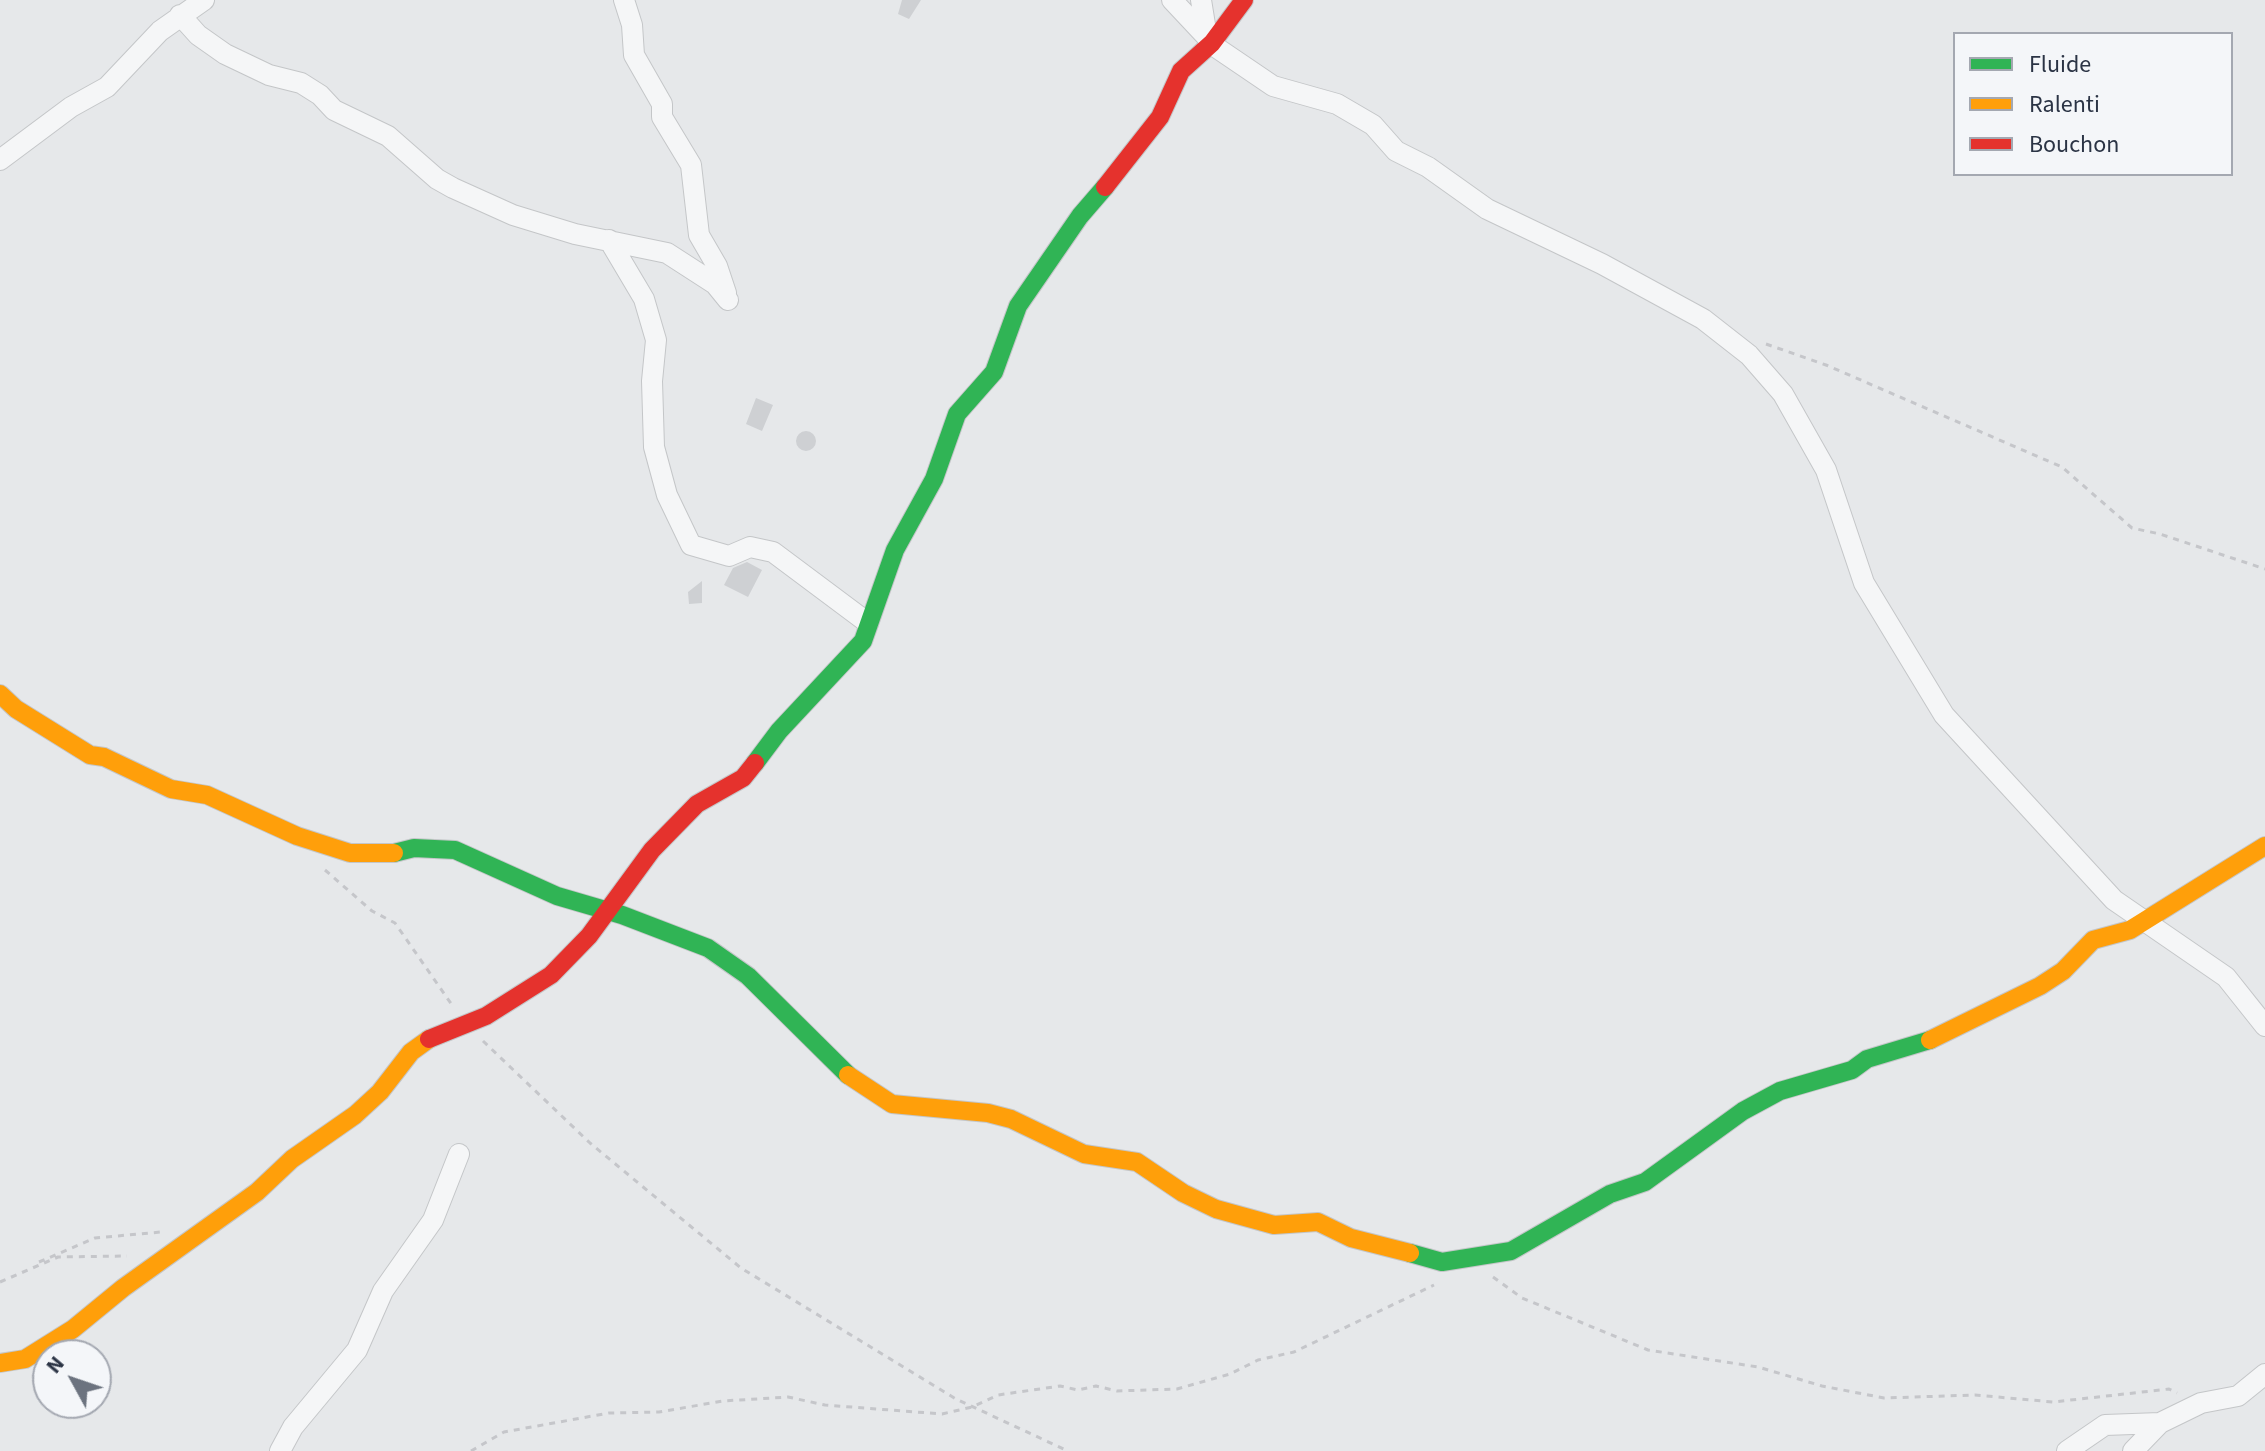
<!DOCTYPE html>
<html>
<head>
<meta charset="utf-8">
<style>
  body { margin:0 }
  #map { position:relative; width:2265px; height:1451px; overflow:hidden; background:#e6e8ea; font-family:"Source Sans 3",sans-serif }
  canvas { display:block }
  .legend { position:absolute; left:1953px; top:32px; width:280px; height:144px; box-sizing:border-box; background:#f4f6f9; border:2px solid #a4a8b1; margin:0; padding:10px 14px; list-style:none; font-size:24px; color:#2b3445 }
  .legend li { display:flex; align-items:center; gap:16px; height:40px }
  .legend b { width:40px; border:2px solid #a4a8b1 }
  .north { position:absolute; left:32px; top:1339px; width:80px; height:80px; box-sizing:border-box; background:#f4f6f9; border:2px solid #a4a8b1; border-radius:50%; rotate:310deg; font-size:22px; font-weight:700; line-height:32px; text-align:center; color:#2b3445 }
  .north::after { content:''; display:block; margin:auto; width:28px; height:36px; background:#6c737f; clip-path:polygon(50% 0,100% 100%,50% 72%,0 100%) }
</style>
</head>
<body>
<div id="map">
<canvas width="2265" height="1451"></canvas>
<ul class="legend">
<li><b style="height:10px;background:#30b455"></b>Fluide</li>
<li><b style="height:10px;background:#ff9f0a"></b>Ralenti</li>
<li><b style="height:10px;background:#e5322d"></b>Bouchon</li>
</ul>
<div class="north">N</div>
</div>
<script>
const g = document.querySelector('canvas').getContext('2d');
g.lineJoin = 'round';
function paint(path, color) {
  g.fillStyle = color;
  g.fill(path, 'evenodd');
}
function toPath(rows) {
  const path = new Path2D();
  for (const r of rows) {
    if (r.length === 3) {
      path.moveTo(r[0] + r[2], r[1]);
      path.arc(r[0], r[1], r[2], 0, 2 * Math.PI);
      continue;
    }
    path.moveTo(r[0], r[1]);
    for (let i = 2; i < r.length; i += 2) path.lineTo(r[i], r[i + 1]);
  }
  return path;
}
function strokePath(path, color, width, dash) {
  g.strokeStyle = color;
  g.lineWidth = width;
  g.lineCap = dash ? 'butt' : 'round';
  g.setLineDash(dash || []);
  g.stroke(path);
}
const building = toPath([
  [902,0,921,0,909,19,898,14],
  [756,398,773,405,762,431,746,424],
  [806,441,10],
  [747,562,762,570,748,597,724,585,733,568],
  [702,581,702,603,689,604,688,592]
]);
const path = toPath([
  [1766,344,1826,365,2062,467,2132,528,2160,534,2265,569],
  [325,870,372,911,395,923,452,1005],
  [483,1041,590,1143,741,1268,956,1399,1068,1451],
  [39,1262,95,1238,161,1232],
  [1493,1277,1522,1298,1648,1350,1758,1367,1822,1386,1884,1398,1975,1395,2053,1402,2169,1389,2177,1393],
  [0,1282,58,1257,127,1256],
  [471,1451,504,1432,609,1413,659,1412,723,1401,788,1397,825,1405,942,1414,972,1407,998,1395,1060,1386,1078,1390,1096,1386,1117,1391,1177,1389,1230,1374,1258,1360,1294,1352,1434,1285]
]);
const street = toPath([
  [624,0,632,25,634,55,662,104,662,117,691,165,699,235,717,266,726,293],
  [1172,0,1217,48,1273,86,1337,104,1373,125,1396,151,1428,167,1487,209,1602,264,1703,319,1749,355,1783,394,1826,470,1864,583,1944,715,2114,900,2226,977,2265,1026],
  [1201,0,1207,37],
  [180,15,198,35,225,54,269,75,301,83,320,95,334,110,388,136,437,179,453,188,513,215,575,234,667,253,715,284,728,300],
  [0,160,71,107,107,87,160,31,204,0],
  [609,240,644,299,656,340,652,381,654,447,667,495,691,545,729,556,750,547,773,552,868,623],
  [280,1451,293,1427,357,1350,383,1291,433,1220,459,1154],
  [2067,1451,2105,1425,2160,1423],
  [2133,1451,2160,1423,2201,1403,2238,1396,2265,1374]
]);
const fast = toPath([
  [755,763,779,731,863,641,895,550,934,479,957,414,994,372,1018,306,1080,216,1105,187],
  [394,853,414,848,455,850,557,896,622,915,708,948,748,976,848,1075],
  [1410,1253,1442,1262,1511,1251,1610,1194,1645,1182,1743,1111,1780,1091,1852,1070,1867,1059,1930,1040]
]);
const slow = toPath([
  [0,694,16,709,90,755,104,757,171,789,207,795,297,836,350,853,394,853],
  [1930,1040,2040,986,2063,971,2093,940,2130,930,2265,846],
  [848,1075,892,1104,988,1113,1011,1119,1084,1154,1137,1162,1183,1193,1216,1209,1274,1225,1318,1222,1351,1238,1410,1253],
  [0,1363,25,1359,73,1329,123,1288,257,1192,292,1159,355,1115,380,1092,411,1052,429,1039]
]);
const jam = toPath([
  [1105,187,1160,117,1181,71,1212,43,1244,0],
  [429,1039,486,1016,551,975,589,936,652,850,697,804,743,778,755,763]
]);
paint(building, '#ced0d3');
strokePath(street, '#c4c6c8', 22);
strokePath(fast, '#c4c6c8', 20);
strokePath(slow, '#c4c6c8', 20);
strokePath(jam, '#c4c6c8', 20);
strokePath(path, '#c5c6ca', 3, [6, 6]);
strokePath(street, '#f5f6f7', 20);
strokePath(fast, '#30b455', 18);
strokePath(slow, '#ff9f0a', 18);
strokePath(jam, '#e5322d', 18);
</script>
</body>
</html>
